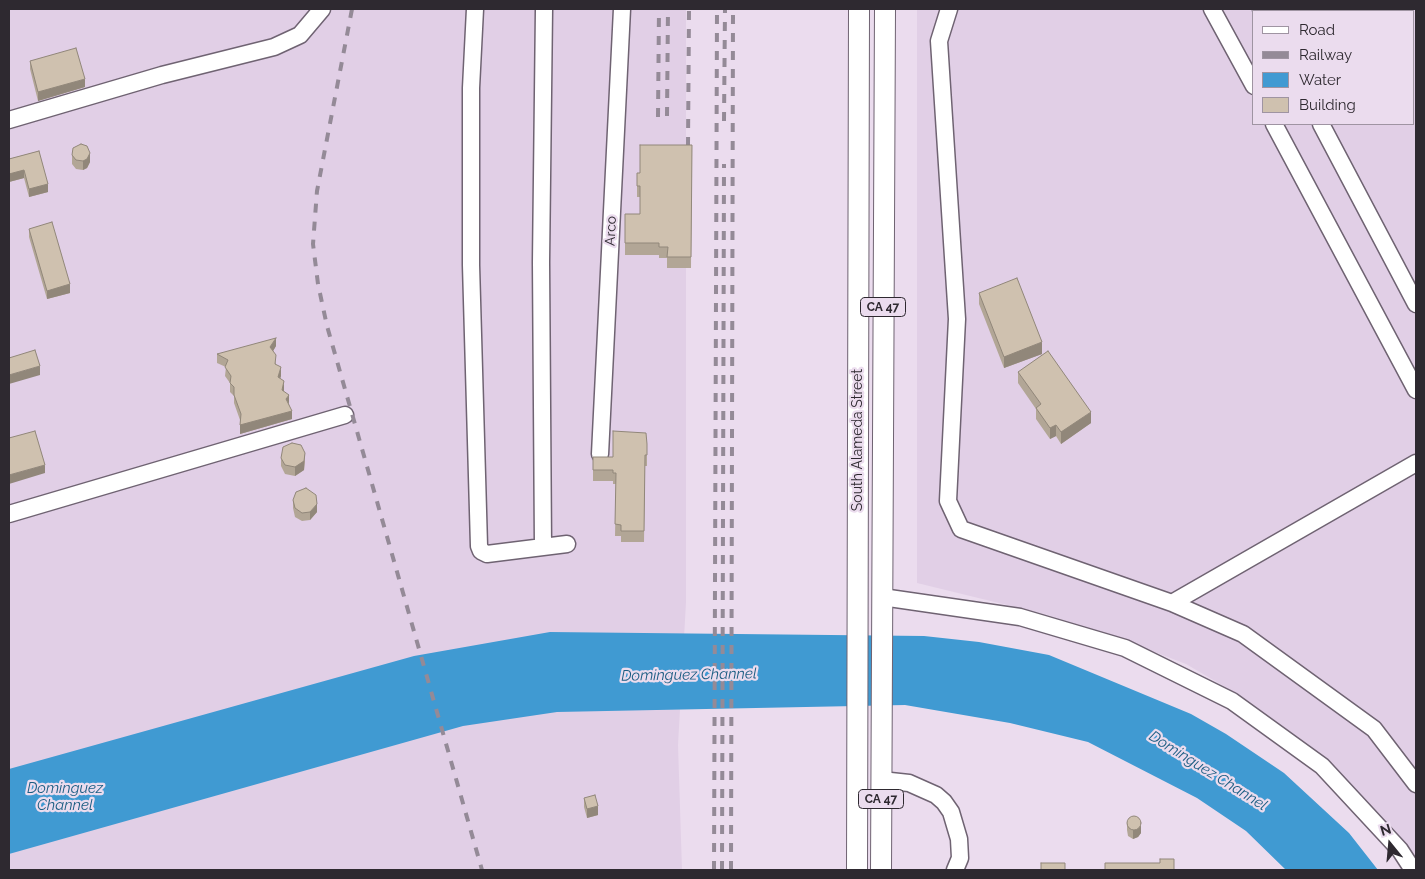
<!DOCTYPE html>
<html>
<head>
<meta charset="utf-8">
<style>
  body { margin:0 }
  #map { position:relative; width:1425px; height:879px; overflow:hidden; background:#ebdcee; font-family:Raleway,sans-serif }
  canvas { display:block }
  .frame { position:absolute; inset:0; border:10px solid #2e2930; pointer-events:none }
  .legend { position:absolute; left:1252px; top:10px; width:162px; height:115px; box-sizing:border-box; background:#ebdcee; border:1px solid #9f94a2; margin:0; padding:6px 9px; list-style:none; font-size:15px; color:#2e2930 }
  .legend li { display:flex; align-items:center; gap:10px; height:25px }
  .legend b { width:25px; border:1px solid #9f94a2 }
  .north { position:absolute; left:1365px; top:819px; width:50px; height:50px; -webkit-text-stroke:4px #ebdcee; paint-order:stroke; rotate:343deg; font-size:14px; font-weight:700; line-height:20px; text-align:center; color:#2e2930 }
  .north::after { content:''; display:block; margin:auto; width:18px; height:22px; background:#2e2930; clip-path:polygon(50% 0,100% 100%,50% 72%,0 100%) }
</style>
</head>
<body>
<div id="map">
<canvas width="1425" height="879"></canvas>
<div class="frame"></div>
<ul class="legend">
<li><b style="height:6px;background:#fff"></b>Road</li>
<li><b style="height:6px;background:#948a97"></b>Railway</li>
<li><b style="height:14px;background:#409ad2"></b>Water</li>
<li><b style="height:14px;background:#cfc1af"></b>Building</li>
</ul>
<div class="north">N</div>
</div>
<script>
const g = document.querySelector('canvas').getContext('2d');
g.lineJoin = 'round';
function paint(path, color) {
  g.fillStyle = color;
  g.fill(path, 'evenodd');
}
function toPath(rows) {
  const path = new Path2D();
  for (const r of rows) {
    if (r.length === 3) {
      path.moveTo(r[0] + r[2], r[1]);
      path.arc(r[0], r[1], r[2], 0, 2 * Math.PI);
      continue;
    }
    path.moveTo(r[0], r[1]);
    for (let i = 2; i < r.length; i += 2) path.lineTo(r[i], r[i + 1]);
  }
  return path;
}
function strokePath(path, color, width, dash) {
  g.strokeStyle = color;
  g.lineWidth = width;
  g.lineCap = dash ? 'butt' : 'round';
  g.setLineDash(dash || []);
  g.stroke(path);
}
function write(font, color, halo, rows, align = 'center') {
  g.font = font + ' Raleway,sans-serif';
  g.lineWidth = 4.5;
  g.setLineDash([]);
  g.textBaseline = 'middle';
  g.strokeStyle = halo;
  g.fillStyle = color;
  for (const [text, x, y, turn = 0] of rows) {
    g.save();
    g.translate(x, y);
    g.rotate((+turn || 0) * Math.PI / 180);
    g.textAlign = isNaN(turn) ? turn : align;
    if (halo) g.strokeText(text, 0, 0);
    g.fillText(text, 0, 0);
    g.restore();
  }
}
const built = toPath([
  [9,9,686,9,686,602,678,745,682,870,9,870],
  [917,9,1416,9,1416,857,1390,826,1327,761,1239,695,1186,664,1126,641,1048,615,917,583],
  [1254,11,1414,11,1414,124,1254,124]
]);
const water = toPath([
  [550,632,924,636,979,642,1049,655,1191,714,1226,734,1284,773,1349,833,1378,870,1286,870,1246,831,1197,798,1088,742,1010,723,905,705,557,712,463,726,9,854,9,769,414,656]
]);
const minor = toPath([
  [475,9,471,88,471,265,479,546,481,551,487,554,567,544],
  [949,9,939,41,957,319,948,501,961,529,1172,603,1243,634,1374,729,1416,784],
  [1212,9,1254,86],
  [1261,9,1262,11],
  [9,120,162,75,274,47,300,35,322,9],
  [1274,124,1416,390],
  [1321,124,1416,304],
  [600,454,622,9],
  [9,514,345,415],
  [543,547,541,262,544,9],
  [882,597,1020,617,1125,648,1232,701,1322,766,1400,850,1413,870],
  [1172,603,1416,463],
  [881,780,909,783,936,795,944,802,951,812,959,839,960,858,955,870]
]);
const major = toPath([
  [857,870,859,9],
  [881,870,885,9]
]);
const rail = toPath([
  [352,9,317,191,313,244,318,284,327,326,482,870],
  [667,116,668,9],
  [658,117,659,9],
  [724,121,725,9],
  [688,146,689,9],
  [714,870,717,9],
  [722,870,724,164],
  [731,870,733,9]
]);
const wall = toPath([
  [30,61,85,87,38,101,30,69],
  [692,145,691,268,667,268,667,258,659,258,659,255,625,255,625,214,640,214,640,197,637,197,637,186,640,173],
  [39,151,48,192,29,197,24,178,9,182,9,159],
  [72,155,90,162,87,168,83,170,76,169,72,164],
  [29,229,70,293,47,299,29,237],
  [979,293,1042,354,1004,368,979,304],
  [276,346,273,351,276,365,281,376,280,378,284,390,284,392,289,404,292,419,240,434,240,420,234,403,234,396,230,392,230,383,225,376,226,367,217,363,217,354],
  [1018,372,1091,423,1061,444,1056,436,1050,439,1036,419,1036,409,1018,383],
  [647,455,647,466,645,466,644,542,621,542,621,536,615,536,616,484,613,484,613,481,593,481,593,457,613,457],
  [281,458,305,461,304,470,295,476,285,474,281,466],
  [293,500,317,512,310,520,302,521,295,517,293,508],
  [584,798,598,815,587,818,584,807],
  [1127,822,1141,833,1138,837,1133,839,1128,836,1127,830]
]);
const shadedWall = toPath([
  [85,79,85,87,38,101,38,92],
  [90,153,90,162,87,168,83,170,83,161],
  [24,170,24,178,9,182,9,174],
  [48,184,48,192,29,197,29,189],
  [70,284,70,293,47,299,47,291],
  [276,338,276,346,270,356,270,347],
  [1042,342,1042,354,1004,368,1004,357],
  [40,366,40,375,9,384,9,375],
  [281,367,281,376,278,386,278,377],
  [284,381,284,390,282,399,282,390],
  [289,395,289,404,286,399],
  [292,411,292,419,240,434,240,425],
  [1091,412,1091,423,1061,444,1061,432],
  [1056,425,1056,436,1050,439,1050,428],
  [305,453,304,470,295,476,295,467],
  [45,465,45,473,9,484,9,475],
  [317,504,317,512,310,520,310,512],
  [598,806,598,815,587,818,587,809],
  [1141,825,1141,833,1138,837,1133,839,1133,830]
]);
const building = toPath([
  [76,48,85,79,38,92,30,61,76,48],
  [81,144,87,146,90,153,87,159,83,161,76,160,72,155,73,148,81,144],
  [640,145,692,145,691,257,667,257,668,247,659,247,659,243,625,243,625,214,640,214,640,186,637,186,637,173,640,173,640,145],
  [39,151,48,184,29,189,24,170,9,174,9,159,39,151],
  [52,222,70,284,47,291,29,229,52,222],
  [1017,278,1042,342,1004,357,979,293,1017,278],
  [276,338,270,347,276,355,275,364,281,367,278,377,284,381,282,390,289,395,286,399,292,411,240,425,241,414,234,395,234,387,230,383,231,376,225,367,228,360,217,354,276,338],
  [35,350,40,366,9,375,9,358,35,350],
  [1048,351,1091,412,1061,432,1056,425,1050,428,1036,408,1041,404,1018,372,1048,351],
  [35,431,45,465,9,475,9,438,35,431],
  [613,431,646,433,647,444,647,455,645,455,644,531,621,531,621,525,615,524,616,473,613,473,613,470,593,470,593,457,613,457,613,431],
  [292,443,301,445,305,453,304,461,295,467,285,465,281,458,283,447,292,443],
  [306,488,316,495,317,504,310,512,302,513,295,508,293,500,296,492,306,488],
  [595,795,598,806,587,809,584,798,595,795],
  [1134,823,7],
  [1160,859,1174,859,1174,870,1105,870,1105,863,1160,863,1160,859],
  [1041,863,1065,863,1065,870,1041,870,1041,863]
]);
const shields = [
  [883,307,45],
  [881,799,45]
];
const shieldNames = [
  ["CA 47",883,307],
  ["CA 47",881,799]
];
const streetNames = [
  ["Arco",611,231,-87],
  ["South Alameda Street",858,440,-90]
];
const waterNames = [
  ["Dominguez Channel",689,675,-1],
  ["Dominguez Channel",1208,771,32],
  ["Dominguez",65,788],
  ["Channel",65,805]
];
paint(built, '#e1cfe6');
paint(water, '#409ad2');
strokePath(minor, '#6f6372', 19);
strokePath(major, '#6f6372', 22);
strokePath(minor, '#fff', 16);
strokePath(major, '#fff', 20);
strokePath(rail, '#948a97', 4, [9, 9]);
paint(wall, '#b2a696');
paint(shadedWall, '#91877a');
paint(building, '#cfc1af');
strokePath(building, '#91877a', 1);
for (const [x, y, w] of shields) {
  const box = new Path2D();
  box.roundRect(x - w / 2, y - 9.5, w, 19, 4);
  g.fillStyle = '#ebdcee';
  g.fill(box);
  strokePath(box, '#2e2930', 1);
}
write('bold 12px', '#2e2930', null, shieldNames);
write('14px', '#2e2930', '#ebdcee', streetNames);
write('italic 15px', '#1a5c82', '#ebdcee', waterNames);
</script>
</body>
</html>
